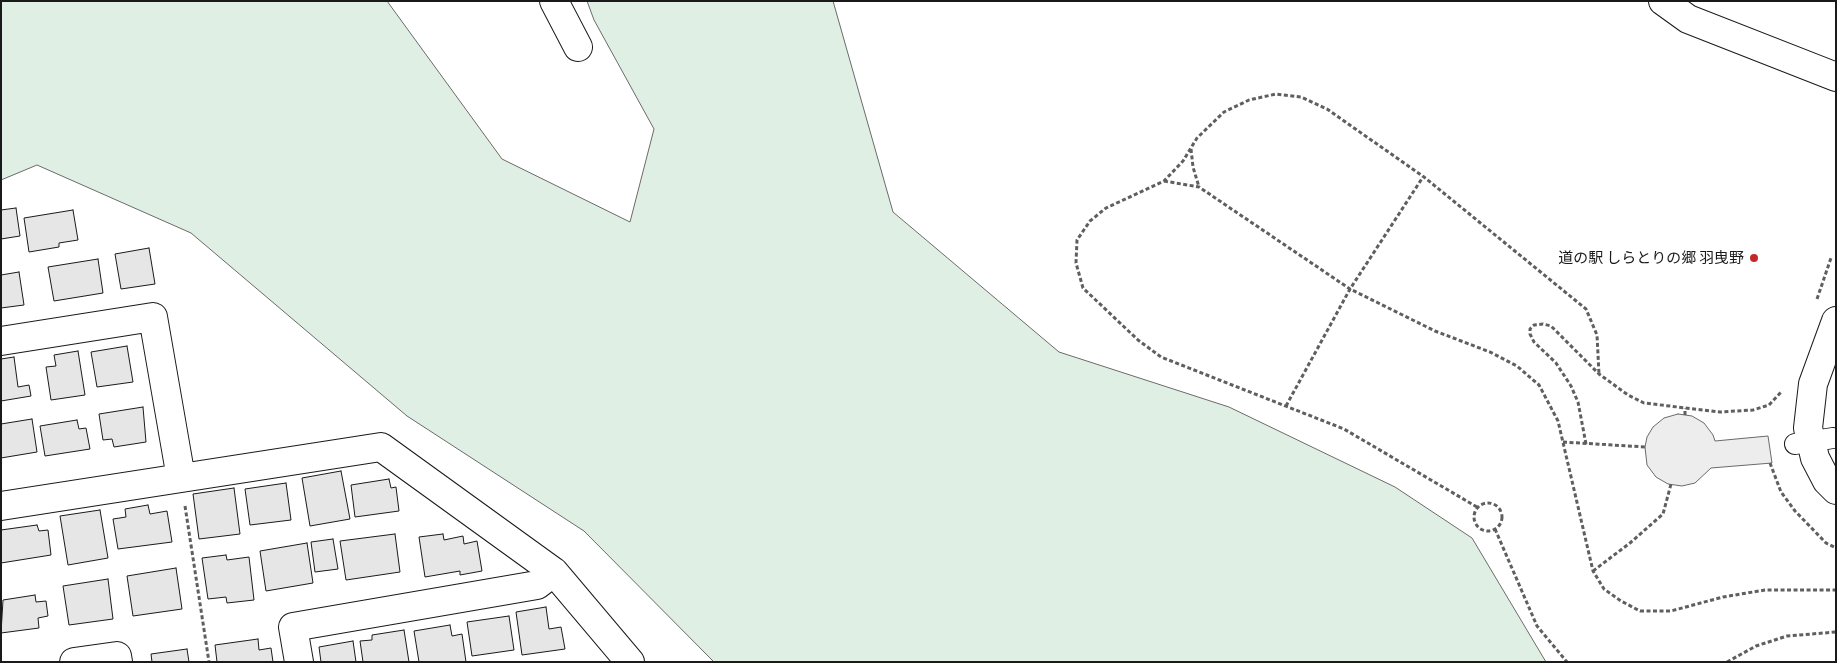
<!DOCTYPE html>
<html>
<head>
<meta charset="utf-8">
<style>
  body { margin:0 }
  #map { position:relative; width:1837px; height:663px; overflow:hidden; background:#fff; font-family:Commissioner,sans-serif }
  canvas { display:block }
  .frame { position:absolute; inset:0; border:2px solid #1a1a1a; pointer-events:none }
</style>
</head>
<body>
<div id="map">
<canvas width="1837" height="663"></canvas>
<div class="frame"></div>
</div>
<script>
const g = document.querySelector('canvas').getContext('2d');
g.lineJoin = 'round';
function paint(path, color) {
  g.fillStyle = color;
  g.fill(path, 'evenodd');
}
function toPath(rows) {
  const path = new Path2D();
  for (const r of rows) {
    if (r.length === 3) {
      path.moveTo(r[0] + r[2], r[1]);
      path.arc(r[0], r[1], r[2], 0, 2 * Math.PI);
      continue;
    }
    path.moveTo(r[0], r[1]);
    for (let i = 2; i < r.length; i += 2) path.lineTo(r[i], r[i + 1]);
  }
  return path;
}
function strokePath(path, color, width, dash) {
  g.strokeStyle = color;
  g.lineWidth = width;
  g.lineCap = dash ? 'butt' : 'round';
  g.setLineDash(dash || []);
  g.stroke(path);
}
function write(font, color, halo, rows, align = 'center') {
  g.font = font + ' Commissioner,"Noto Sans JP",sans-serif';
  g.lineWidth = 4;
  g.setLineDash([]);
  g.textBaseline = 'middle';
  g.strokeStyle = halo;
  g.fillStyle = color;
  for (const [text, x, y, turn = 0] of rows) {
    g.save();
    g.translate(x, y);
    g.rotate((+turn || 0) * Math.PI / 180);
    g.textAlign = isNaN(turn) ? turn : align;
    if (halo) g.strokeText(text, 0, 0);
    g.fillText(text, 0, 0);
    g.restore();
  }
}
const green = toPath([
  [1,1,387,1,502,159,630,222,654,129,594,20,587,1,833,1,893,212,1059,352,1229,407,1395,487,1472,538,1546,662,714,662,584,531,407,416,191,233,37,165,1,180,1,1]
]);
const parking = toPath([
  [1678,414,1692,416,1704,423,1713,435,1715,441,1768,436,1772,463,1711,468,1695,483,1682,486,1668,484,1656,477,1647,465,1645,447,1647,437,1653,427,1664,418,1678,414]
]);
const building = toPath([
  [16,208,20,236,1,239,1,210,16,208],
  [73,210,78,240,59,243,59,247,29,252,24,218,73,210],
  [149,248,155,284,121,289,115,254,149,248],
  [98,259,103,293,54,301,48,267,98,259],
  [19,272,24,305,1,308,1,275,19,272],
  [127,346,133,382,97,387,91,352,127,346],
  [78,351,85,395,51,400,46,367,56,366,54,355,78,351],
  [14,357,18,387,29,385,31,396,1,401,1,359,14,357],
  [143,407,146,442,114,447,112,439,103,440,99,414,143,407],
  [32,419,37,452,1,458,1,424,32,419],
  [77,420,79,429,86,428,90,449,45,456,40,426,77,420],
  [341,471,350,519,310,526,302,478,341,471],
  [389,479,391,488,396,487,399,511,355,517,351,485,389,479],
  [286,483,291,520,250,525,245,489,286,483],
  [234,488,240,534,199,539,193,494,234,488],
  [148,505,150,514,167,511,172,542,118,549,113,519,126,517,125,509,148,505],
  [100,510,108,558,68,565,60,516,100,510],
  [37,525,39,531,48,530,51,555,1,563,1,530,37,525],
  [395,534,400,572,346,580,340,541,395,534],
  [443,534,444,540,463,536,464,544,477,541,482,571,460,575,460,571,425,577,419,537,443,534],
  [333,539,338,569,315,572,311,542,333,539],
  [307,543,313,583,266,591,260,551,307,543],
  [226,555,227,560,249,557,254,600,227,603,226,597,208,599,202,558,226,555],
  [176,568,182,609,133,616,127,576,176,568],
  [108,579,113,619,69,625,63,586,108,579],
  [35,595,36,602,46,601,48,616,38,618,39,628,1,633,3,600,35,595],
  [546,607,549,629,561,627,565,649,522,655,516,612,546,607],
  [509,616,514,650,472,656,467,622,509,616],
  [450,625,452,636,462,634,466,662,419,662,414,631,450,625],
  [404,630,409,662,363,662,360,641,372,640,372,635,404,630],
  [258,639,259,650,271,648,273,662,217,662,215,645,258,639],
  [353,641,356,662,321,662,319,647,353,641],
  [187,649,189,662,152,662,151,654,187,649]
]);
const path = toPath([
  [1191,149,1193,167,1199,187],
  [1164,181,1199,187,1350,289,1435,331,1490,352,1517,366,1539,385,1558,421,1593,571,1604,589,1621,601,1640,611,1671,611,1723,597,1765,590,1836,590],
  [1817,299,1831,258],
  [1286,406,1350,289,1423,177],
  [1685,415,1685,408],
  [1563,442,1645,447],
  [1586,444,1578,402,1571,386,1556,363,1534,342,1530,334,1530,329,1534,325,1543,324,1551,326,1599,374,1628,395,1644,403,1720,412,1753,410,1769,405,1782,391],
  [1770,463,1781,492,1795,511,1826,543,1836,548],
  [1488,517,14],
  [185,506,209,662],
  [1477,507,1344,429,1161,357,1138,340,1083,288,1076,263,1077,240,1090,221,1106,208,1164,181,1183,161,1197,138,1224,112,1249,100,1276,94,1301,97,1327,109,1424,177,1586,309,1597,335,1599,374],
  [1495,529,1537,626,1567,662],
  [1593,571,1630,543,1663,514,1671,484],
  [1727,662,1756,646,1787,636,1836,632]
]);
const pedestrian = toPath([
  [1795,444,1833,438]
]);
const minor = toPath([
  [554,1,578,47],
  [1,341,153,317,181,478],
  [1,506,381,447,554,572,630,662],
  [74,662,117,656,118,662],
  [299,662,293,627,537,585,554,572]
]);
const tertiary = toPath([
  [1663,1,1688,19,1836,77],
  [1836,321,1813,384,1808,428,1815,458,1827,481,1836,490]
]);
const markers = [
  [1754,258,5,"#c62828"]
];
const poiNames = [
  ["道の駅 しらとりの郷 羽曳野",1744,258]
];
paint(green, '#e0efe3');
strokePath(green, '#6a6a6a', 1);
paint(parking, '#ededed');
strokePath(parking, '#6a6a6a', 1);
paint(building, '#e6e6e6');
strokePath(building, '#1a1a1a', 1);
strokePath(pedestrian, '#1a1a1a', 22);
strokePath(minor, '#1a1a1a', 30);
strokePath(tertiary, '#1a1a1a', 30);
strokePath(path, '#5f5f5f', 3, [4, 2.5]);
strokePath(pedestrian, '#fff', 20);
strokePath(minor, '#fff', 28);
strokePath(tertiary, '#fff', 28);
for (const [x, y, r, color] of markers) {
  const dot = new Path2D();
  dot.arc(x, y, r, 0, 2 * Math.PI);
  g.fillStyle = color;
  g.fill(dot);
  strokePath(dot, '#fff', 2);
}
write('15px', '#1a1a1a', '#fff', poiNames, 'right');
</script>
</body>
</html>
